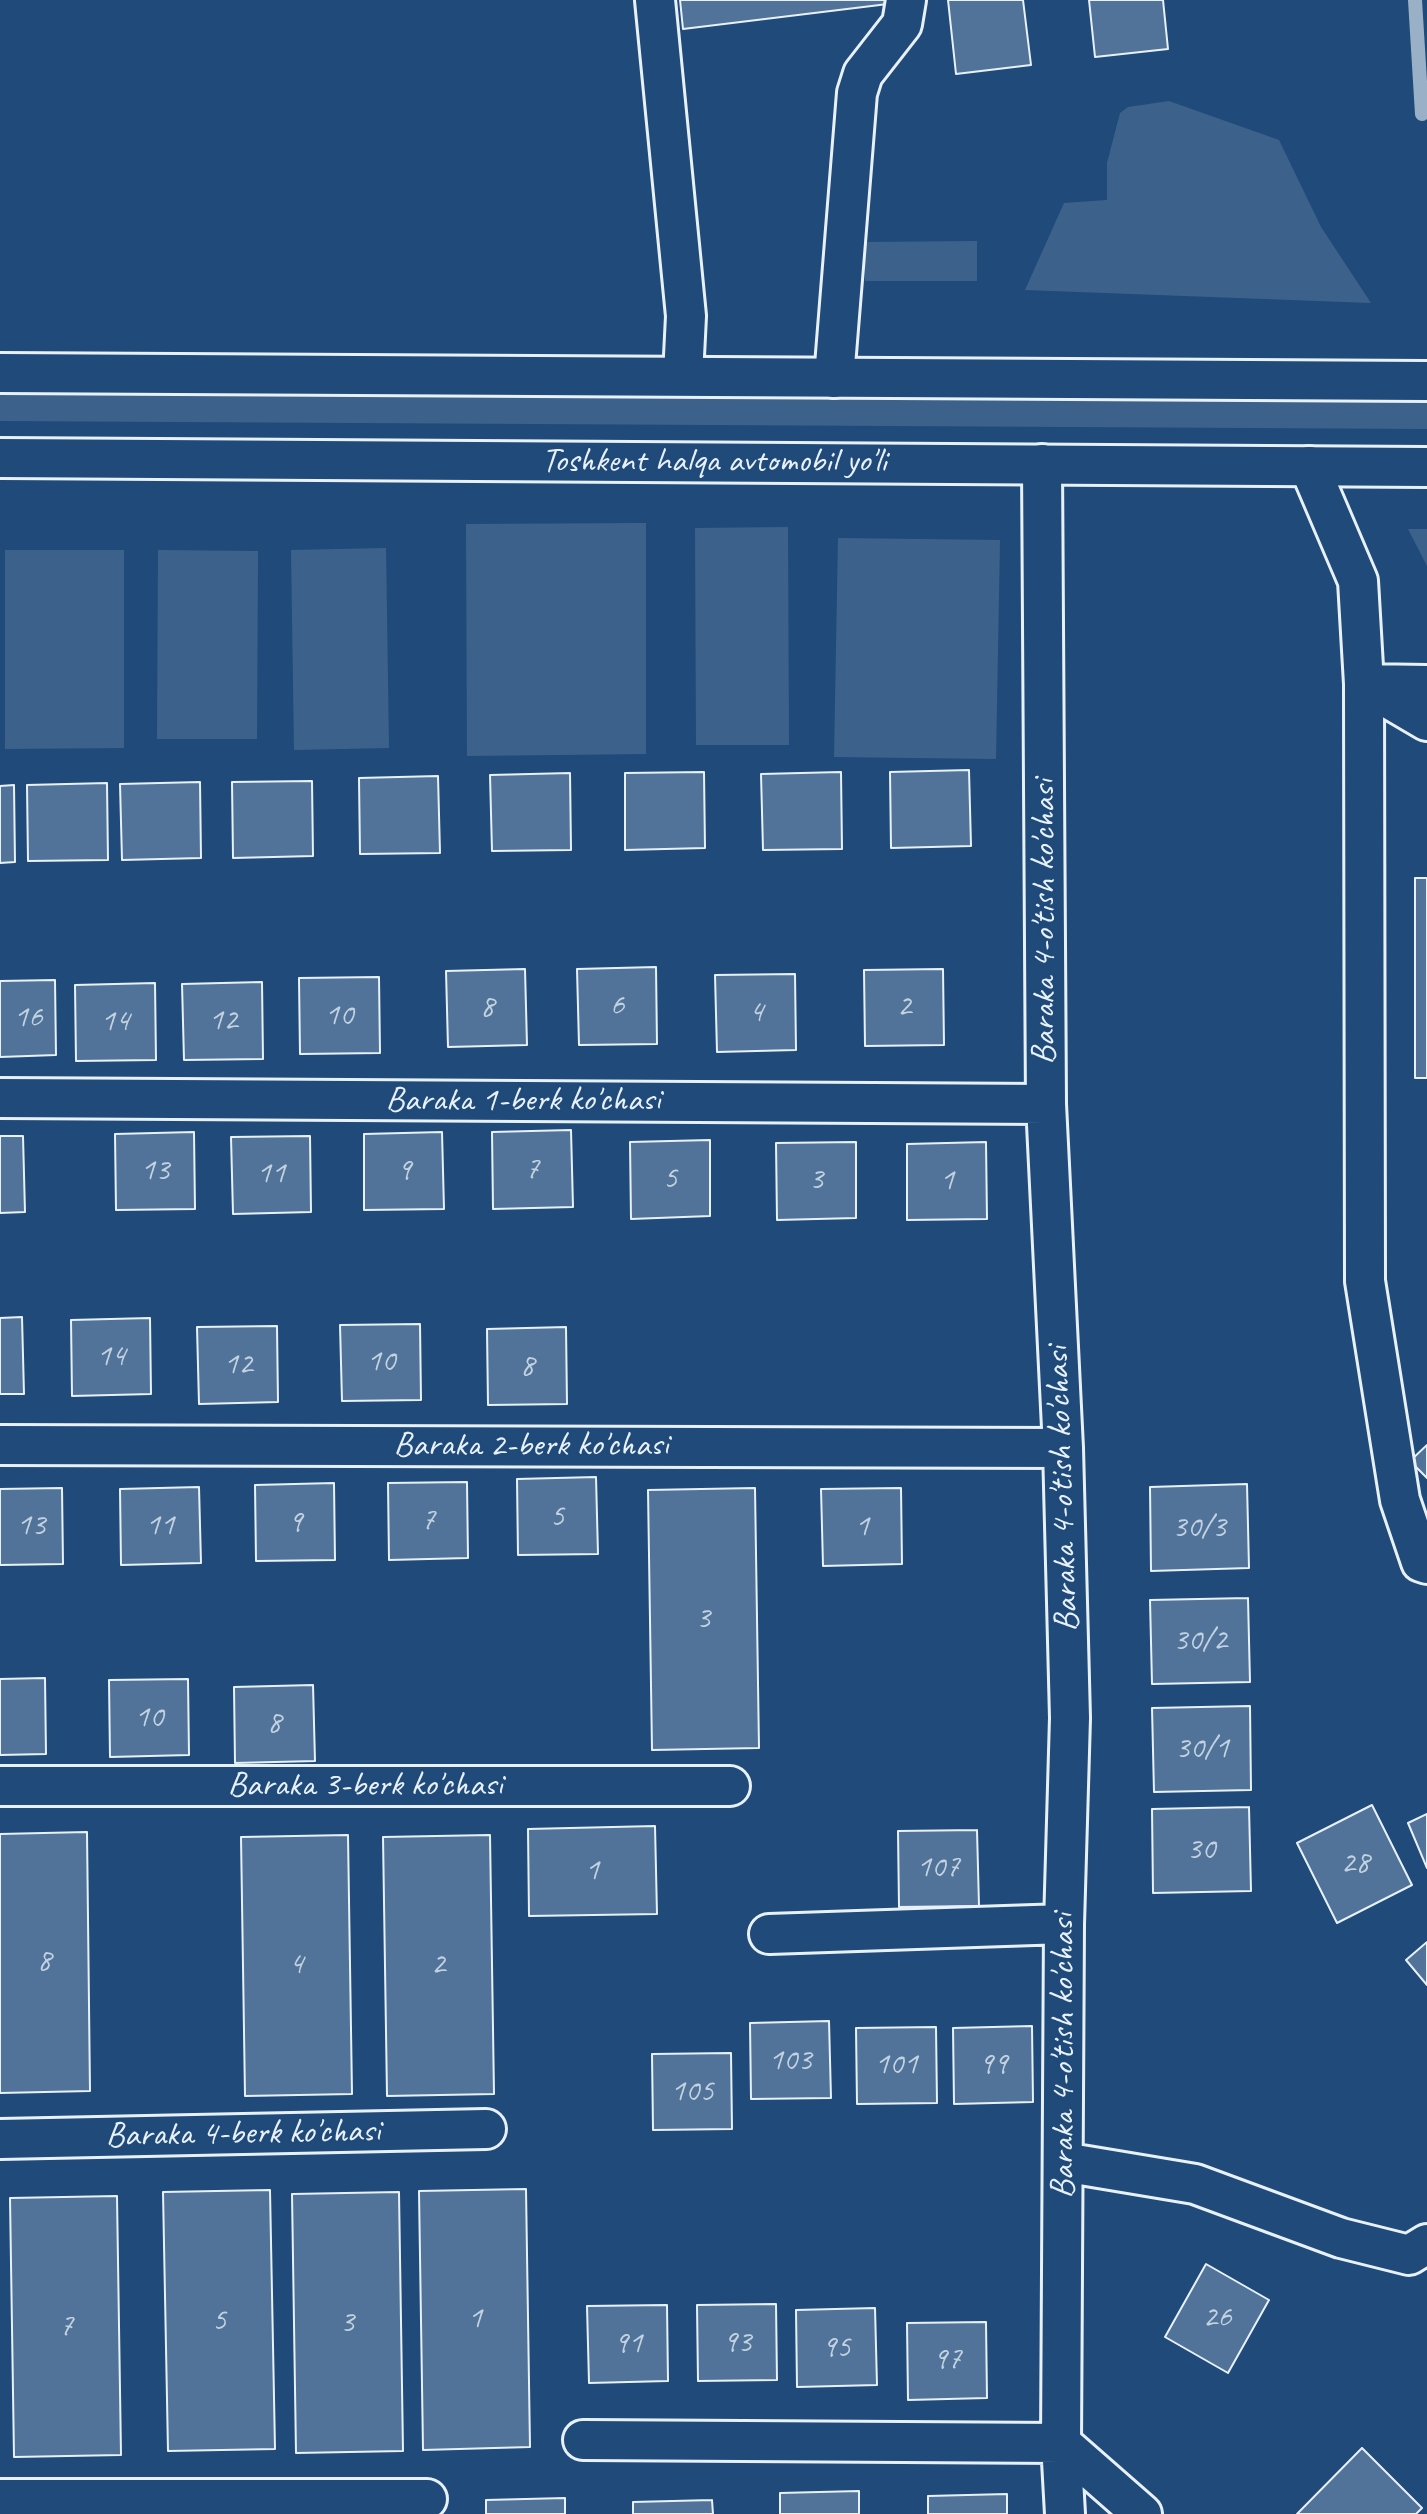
<!DOCTYPE html>
<html>
<head>
<meta charset="utf-8">
<style>
  body { margin:0 }
  canvas { display:block; background:#1f4a7a }
</style>
</head>
<body>
<canvas width="1427" height="2514"></canvas>
<script>
const g = document.querySelector('canvas').getContext('2d');
g.lineJoin = 'round';
function paint(path, color) {
  g.fillStyle = color;
  g.fill(path, 'evenodd');
}
function toPath(rows) {
  const path = new Path2D();
  for (const r of rows) {
    path.moveTo(r[0], r[1]);
    for (let i = 2; i < r.length; i += 2) path.lineTo(r[i], r[i + 1]);
  }
  return path;
}
function strokePath(path, color, width, dash) {
  g.strokeStyle = color;
  g.lineWidth = width;
  g.lineCap = dash ? 'butt' : 'round';
  g.setLineDash(dash || []);
  g.stroke(path);
}
function write(font, color, halo, rows, align = 'center') {
  g.font = font + ' Caveat,sans-serif';
  g.lineWidth = 5;
  g.setLineDash([]);
  g.textBaseline = 'middle';
  g.strokeStyle = halo;
  g.fillStyle = color;
  for (const [text, x, y, turn = 0] of rows) {
    g.save();
    g.translate(x, y);
    g.rotate((+turn || 0) * Math.PI / 180);
    g.textAlign = isNaN(turn) ? turn : align;
    if (halo) g.strokeText(text, 0, 0);
    g.fillText(text, 0, 0);
    g.restore();
  }
}
const green = toPath([
  [1169,101,1279,140,1321,227,1371,303,1025,290,1064,203,1107,200,1107,163,1120,113,1128,107],
  [977,241,977,281,865,281,864,242],
  [0,391,1427,399,1427,429,0,421],
  [646,523,646,754,467,756,466,524],
  [788,527,789,745,696,745,695,528],
  [1408,529,1427,529,1427,566],
  [838,538,1000,540,996,759,834,757],
  [386,548,389,748,294,750,291,550],
  [5,550,124,550,124,748,5,749],
  [158,550,258,551,257,739,157,739]
]);
const stream = toPath([
  [1415,0,1422,114]
]);
const building = toPath([
  [680,0,888,0,888,4,683,29,680,0],
  [948,0,1023,0,1031,65,956,74,948,0],
  [1089,0,1163,0,1168,49,1095,57,1089,0],
  [969,770,971,846,891,848,890,772,969,770],
  [704,772,705,848,625,850,625,773,704,772],
  [841,772,842,849,763,850,761,774,841,772],
  [570,773,571,850,492,851,490,775,570,773],
  [438,776,440,853,360,854,359,778,438,776],
  [312,781,313,856,233,858,232,782,312,781],
  [200,782,201,858,122,860,120,784,200,782],
  [107,783,108,860,28,861,27,785,107,783],
  [14,785,15,862,0,863,0,786,14,785],
  [1415,878,1427,878,1427,1078,1415,1078,1415,878],
  [656,967,657,1044,579,1045,577,969,656,967],
  [525,969,527,1045,448,1047,446,971,525,969],
  [943,969,944,1045,865,1046,864,970,943,969],
  [795,974,796,1050,717,1052,715,975,795,974],
  [379,977,380,1053,300,1054,299,978,379,977],
  [55,980,56,1055,0,1057,0,981,55,980],
  [262,982,263,1059,184,1060,182,984,262,982],
  [155,983,156,1060,76,1061,75,985,155,983],
  [571,1130,573,1207,493,1209,492,1132,571,1130],
  [194,1132,195,1209,116,1210,115,1134,194,1132],
  [442,1132,444,1209,364,1210,364,1134,442,1132],
  [0,1136,23,1136,25,1212,0,1213,0,1136],
  [310,1136,311,1212,233,1214,231,1137,310,1136],
  [710,1140,710,1216,631,1219,630,1142,710,1140],
  [856,1142,856,1218,777,1220,776,1143,856,1142],
  [986,1142,987,1219,907,1220,907,1144,986,1142],
  [22,1317,24,1394,0,1394,0,1318,22,1317],
  [150,1318,151,1394,72,1396,71,1320,150,1318],
  [420,1324,421,1400,342,1401,340,1325,420,1324],
  [277,1326,278,1402,199,1404,197,1327,277,1326],
  [566,1327,567,1404,488,1405,487,1329,566,1327],
  [1427,1445,1427,1478,1410,1461,1427,1445],
  [596,1477,598,1554,518,1555,517,1479,596,1477],
  [467,1482,468,1558,389,1560,388,1483,467,1482],
  [334,1483,335,1560,256,1561,255,1485,334,1483],
  [1247,1484,1249,1568,1151,1571,1150,1487,1247,1484],
  [199,1487,201,1563,121,1565,120,1489,199,1487],
  [62,1488,63,1564,0,1565,0,1489,62,1488],
  [755,1488,759,1748,652,1750,648,1490,755,1488],
  [901,1488,902,1564,823,1566,821,1489,901,1488],
  [1248,1598,1250,1682,1152,1684,1150,1600,1248,1598],
  [45,1678,46,1754,0,1755,0,1679,45,1678],
  [188,1679,189,1755,110,1757,109,1680,188,1679],
  [313,1685,315,1761,235,1763,234,1687,313,1685],
  [1250,1706,1251,1790,1154,1792,1152,1708,1250,1706],
  [1372,1805,1412,1885,1337,1923,1297,1843,1372,1805],
  [1249,1807,1251,1891,1153,1893,1152,1809,1249,1807],
  [1427,1814,1427,1868,1408,1823,1427,1814],
  [655,1826,657,1914,529,1916,528,1829,655,1826],
  [977,1830,979,1906,899,1907,898,1831,977,1830],
  [87,1832,90,2091,0,2093,0,1834,87,1832],
  [348,1835,352,2094,245,2096,241,1837,348,1835],
  [490,1835,494,2094,387,2096,383,1837,490,1835],
  [1427,1942,1427,1985,1406,1960,1427,1942],
  [829,2021,831,2098,751,2099,750,2023,829,2021],
  [1032,2026,1033,2102,954,2104,953,2028,1032,2026],
  [936,2027,937,2103,857,2104,856,2028,936,2027],
  [731,2053,732,2129,653,2130,652,2054,731,2053],
  [526,2189,530,2447,423,2450,419,2191,526,2189],
  [270,2190,275,2449,168,2451,163,2192,270,2190],
  [399,2192,403,2451,296,2453,292,2194,399,2192],
  [117,2196,121,2455,14,2457,10,2198,117,2196],
  [1206,2264,1269,2300,1228,2373,1165,2337,1206,2264],
  [776,2304,777,2380,698,2381,697,2305,776,2304],
  [667,2305,668,2381,589,2383,587,2306,667,2305],
  [875,2308,877,2385,797,2387,796,2310,875,2308],
  [986,2322,987,2398,908,2400,907,2323,986,2322],
  [1362,2448,1422,2508,1416,2514,1297,2514,1362,2448],
  [859,2491,859,2514,780,2514,780,2493,859,2491],
  [1007,2494,1007,2514,928,2514,928,2496,1007,2494],
  [565,2498,565,2514,486,2514,486,2500,565,2498],
  [712,2500,713,2514,633,2514,633,2502,712,2500]
]);
const minor = toPath([
  [655,0,686,316,683,376],
  [834,378,857,93,863,74,902,24,906,0],
  [1042,464,1046,1104,1063,1448,1070,1718,1064,1924,1061,2443,1065,2514],
  [1309,466,1358,581,1364,684,1427,721],
  [1427,685,1364,684,1365,1281,1400,1500,1421,1562,1427,1564],
  [0,1098,1046,1104],
  [0,1445,1063,1448],
  [0,1786,730,1786],
  [769,1934,1064,1924],
  [0,2139,486,2129],
  [1063,2162,1195,2184,1341,2238,1409,2255,1427,2244],
  [583,2440,1061,2443,1142,2514],
  [0,2499,427,2499]
]);
const highway = toPath([
  [0,373,1427,381],
  [0,458,1427,467]
]);
const numberNames = [
  ["6",617,1006],
  ["2",904,1007],
  ["8",487,1008],
  ["4",756,1013],
  ["10",339,1016],
  ["16",28,1018],
  ["12",223,1021],
  ["14",115,1022],
  ["7",532,1170],
  ["13",155,1171],
  ["9",404,1171],
  ["11",271,1174],
  ["5",670,1179],
  ["3",816,1180],
  ["1",947,1181],
  ["14",111,1357],
  ["10",381,1362],
  ["12",238,1365],
  ["8",527,1367],
  ["5",557,1517],
  ["7",428,1521],
  ["9",295,1523],
  ["13",31,1526],
  ["11",160,1526],
  ["1",862,1527],
  ["30/3",1199,1528],
  ["3",703,1619],
  ["30/2",1200,1641],
  ["10",149,1718],
  ["8",274,1724],
  ["30/1",1202,1749],
  ["30",1201,1850],
  ["28",1355,1864],
  ["107",938,1868],
  ["1",592,1871],
  ["8",44,1962],
  ["4",296,1965],
  ["2",438,1965],
  ["103",790,2061],
  ["101",896,2065],
  ["99",993,2065],
  ["105",692,2092],
  ["26",1217,2318],
  ["1",475,2319],
  ["5",219,2321],
  ["3",347,2323],
  ["7",66,2327],
  ["93",737,2343],
  ["91",628,2344],
  ["95",836,2348],
  ["97",947,2360]
];
const streetNames = [
  ["Toshkent halqa avtomobil yo'li",714,462],
  ["Baraka 4-o'tish ko'chasi",1045,922,-90],
  ["Baraka 1-berk ko'chasi",523,1101],
  ["Baraka 2-berk ko'chasi",531,1446],
  ["Baraka 4-o'tish ko'chasi",1063,1489,-92],
  ["Baraka 3-berk ko'chasi",365,1786],
  ["Baraka 4-o'tish ko'chasi",1064,2056,-90],
  ["Baraka 4-berk ko'chasi",243,2134,-1]
];
paint(green, '#3c628c');
strokePath(stream, '#9ab0c7', 14);
paint(building, '#517399');
strokePath(building, '#e8f1f8', 2);
strokePath(minor, '#e8f1f8', 44);
strokePath(highway, '#e8f1f8', 44);
strokePath(minor, '#1f4a7a', 38);
strokePath(highway, '#1f4a7a', 38);
write('32px', '#c2d2e0', null, numberNames);
write('35px', '#e8f1f8', '#1f4a7a', streetNames);
</script>
</body>
</html>
